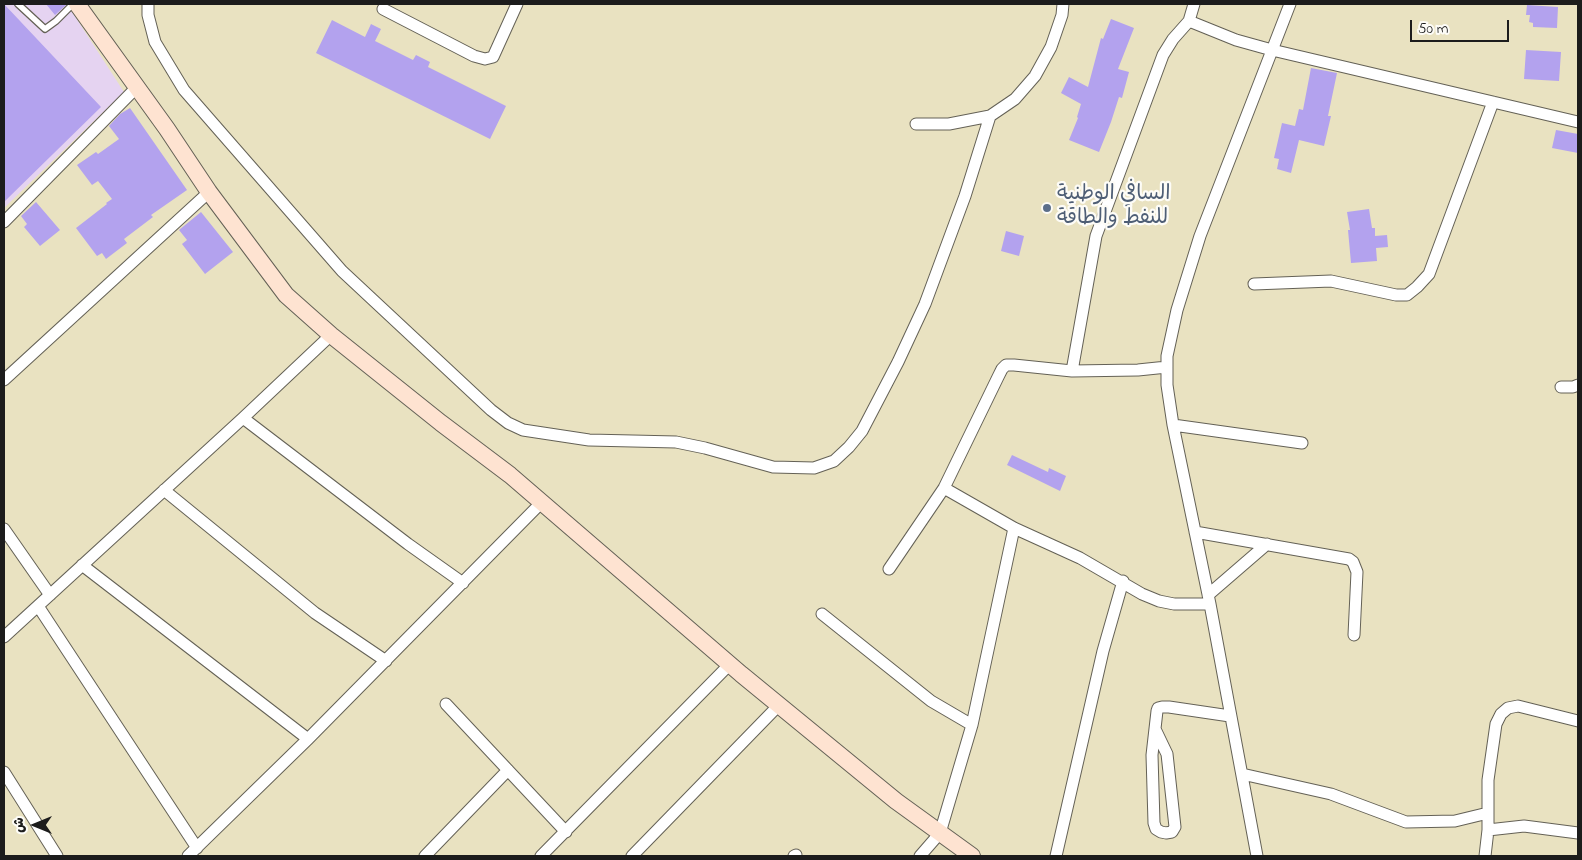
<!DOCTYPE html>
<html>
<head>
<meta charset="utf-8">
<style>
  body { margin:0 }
  #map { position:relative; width:1582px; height:860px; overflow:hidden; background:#e9e2c1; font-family:"Indie Flower","Playpen Sans Arabic",sans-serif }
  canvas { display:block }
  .frame { position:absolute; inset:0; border:5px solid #1c1c1c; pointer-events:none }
  .north { position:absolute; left:10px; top:800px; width:50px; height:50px; -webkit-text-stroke:4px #fdfcf7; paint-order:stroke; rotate:270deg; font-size:14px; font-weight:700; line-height:20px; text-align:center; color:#1c1c1c }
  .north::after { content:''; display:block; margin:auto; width:18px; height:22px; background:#1c1c1c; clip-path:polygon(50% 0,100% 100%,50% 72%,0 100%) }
  .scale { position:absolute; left:1410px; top:20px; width:99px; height:22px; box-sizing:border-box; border:2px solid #1c1c1c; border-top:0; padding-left:6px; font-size:15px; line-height:18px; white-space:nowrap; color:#1c1c1c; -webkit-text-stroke:4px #fdfcf7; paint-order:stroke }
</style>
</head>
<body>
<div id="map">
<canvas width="1582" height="860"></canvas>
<div class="frame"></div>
<div class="north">ش</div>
<div class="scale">50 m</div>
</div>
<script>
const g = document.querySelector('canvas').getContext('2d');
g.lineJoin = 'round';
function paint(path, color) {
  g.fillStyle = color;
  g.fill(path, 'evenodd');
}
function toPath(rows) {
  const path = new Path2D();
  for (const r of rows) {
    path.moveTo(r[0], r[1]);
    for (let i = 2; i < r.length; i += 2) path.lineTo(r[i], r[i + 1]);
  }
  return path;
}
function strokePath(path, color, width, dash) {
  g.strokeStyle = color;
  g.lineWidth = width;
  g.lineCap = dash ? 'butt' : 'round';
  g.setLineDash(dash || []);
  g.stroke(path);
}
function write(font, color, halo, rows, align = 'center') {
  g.font = font + ' "Indie Flower","Playpen Sans Arabic",sans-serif';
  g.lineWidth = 4.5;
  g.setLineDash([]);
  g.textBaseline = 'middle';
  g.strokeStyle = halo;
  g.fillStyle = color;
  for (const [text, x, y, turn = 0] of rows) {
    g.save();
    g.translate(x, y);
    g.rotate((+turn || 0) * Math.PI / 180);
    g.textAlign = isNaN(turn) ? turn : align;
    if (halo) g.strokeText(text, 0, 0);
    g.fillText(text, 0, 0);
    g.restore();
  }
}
const built = toPath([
  [4,4,67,4,124,92,4,208]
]);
const building = toPath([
  [4,4,101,107,4,202],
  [46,4,67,4,55,15],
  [1527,5,1558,7,1557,28,1533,27,1533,23,1529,22,1530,15,1526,15],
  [1111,19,1134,28,1118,69,1129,72,1122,98,1119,97,1111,122,1099,152,1069,140,1078,118,1077,117,1081,104,1061,93,1069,77,1088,87,1101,38,1103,39],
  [332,20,365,37,371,24,381,29,375,41,413,60,416,55,430,62,428,67,506,106,490,139,316,53],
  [1526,50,1561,52,1559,81,1524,79],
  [1311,68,1337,73,1328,116,1331,116,1324,146,1299,140,1291,173,1277,169,1279,159,1274,158,1282,123,1295,126,1299,109,1303,110],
  [130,108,187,190,151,215,153,217,124,239,127,243,106,259,102,253,97,256,76,228,107,204,106,203,112,199,98,181,92,185,77,165,96,152,98,154,119,139,109,126,120,114],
  [1556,130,1578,134,1578,153,1552,148],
  [36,202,60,230,40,246,24,227,27,224,21,216],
  [1369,209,1372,228,1375,228,1375,236,1387,235,1388,247,1376,248,1377,261,1351,263,1348,230,1350,230,1347,212],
  [201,212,233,252,205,274,182,244,187,240,179,230],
  [1006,231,1024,236,1019,256,1001,251],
  [1012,455,1048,472,1049,468,1066,476,1060,491,1007,465]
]);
const lane = toPath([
  [18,4,45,29,56,21,73,4]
]);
const street = toPath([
  [148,4,148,15,155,42,184,90,342,271,491,410,508,423,523,430,589,440,676,442,705,448,773,467,814,468,834,461,849,447,862,431,898,362,925,304,965,196,990,116],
  [1194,4,1189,21,1236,40,1272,50,1578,122],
  [383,9,474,56,485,59,493,57,517,4],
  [916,124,949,124,990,116,1015,99,1035,76,1051,47,1062,15,1063,4],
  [4,222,137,87],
  [1254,284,1331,281,1396,295,1407,295,1417,287,1429,274,1493,102],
  [1072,371,1096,236,1163,55,1173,39,1189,21],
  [4,380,209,192],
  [1561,387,1573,387,1578,385],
  [243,418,408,544,463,583],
  [1173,425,1302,443],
  [944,488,1014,528,1080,558,1142,594,1159,601,1174,604,1210,604],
  [164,490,315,613,386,661],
  [4,529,50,595],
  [1195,532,1349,559,1353,562,1357,572,1354,635],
  [82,565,308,739],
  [889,569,944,488,998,377,1002,369,1006,365,1014,365,1072,371,1138,370,1167,367],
  [1208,595,1267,544],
  [38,606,197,848],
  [822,614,931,701,972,725],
  [4,637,243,418,331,335],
  [446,704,566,832],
  [1155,729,1167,754,1175,827,1172,832,1166,833,1161,832,1156,829,1154,823,1152,755,1157,711,1158,708,1162,707,1169,707,1230,716],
  [4,772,57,856],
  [1242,774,1331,794,1406,822,1455,821,1488,813],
  [1488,830,1524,826,1578,833],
  [188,856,308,739,542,502],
  [425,856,508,770],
  [541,856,730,664],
  [632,856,779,705],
  [794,856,796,855],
  [920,856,940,833,972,725,1014,528],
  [1056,856,1103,651,1123,581],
  [1257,856,1210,604,1173,425,1167,385,1167,356,1177,310,1200,236,1290,4],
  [1485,856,1488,830,1488,780,1496,724,1501,714,1508,708,1518,706,1578,721]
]);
const secondary = toPath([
  [77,4,167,129,209,192,286,295,331,335,441,423,510,475,741,674,896,801,972,856]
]);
const markers = [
  [1047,208,5,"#5c6f8a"]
];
const serviceNames = [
  ["السافي الوطنية",1057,196],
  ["للنفط والطاقة",1057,220]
];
paint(built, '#e5d3f1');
paint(building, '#b3a2ee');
strokePath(lane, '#646156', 8);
strokePath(street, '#646156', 13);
strokePath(secondary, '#646156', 18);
strokePath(lane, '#fff', 5.5);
strokePath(street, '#fff', 11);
strokePath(secondary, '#fee3d1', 16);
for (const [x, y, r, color] of markers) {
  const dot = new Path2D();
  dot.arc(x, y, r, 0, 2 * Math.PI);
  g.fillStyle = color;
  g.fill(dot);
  strokePath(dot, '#fdfcf7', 2);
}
write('21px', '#4e5e75', '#fdfcf7', serviceNames, 'left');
</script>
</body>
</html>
